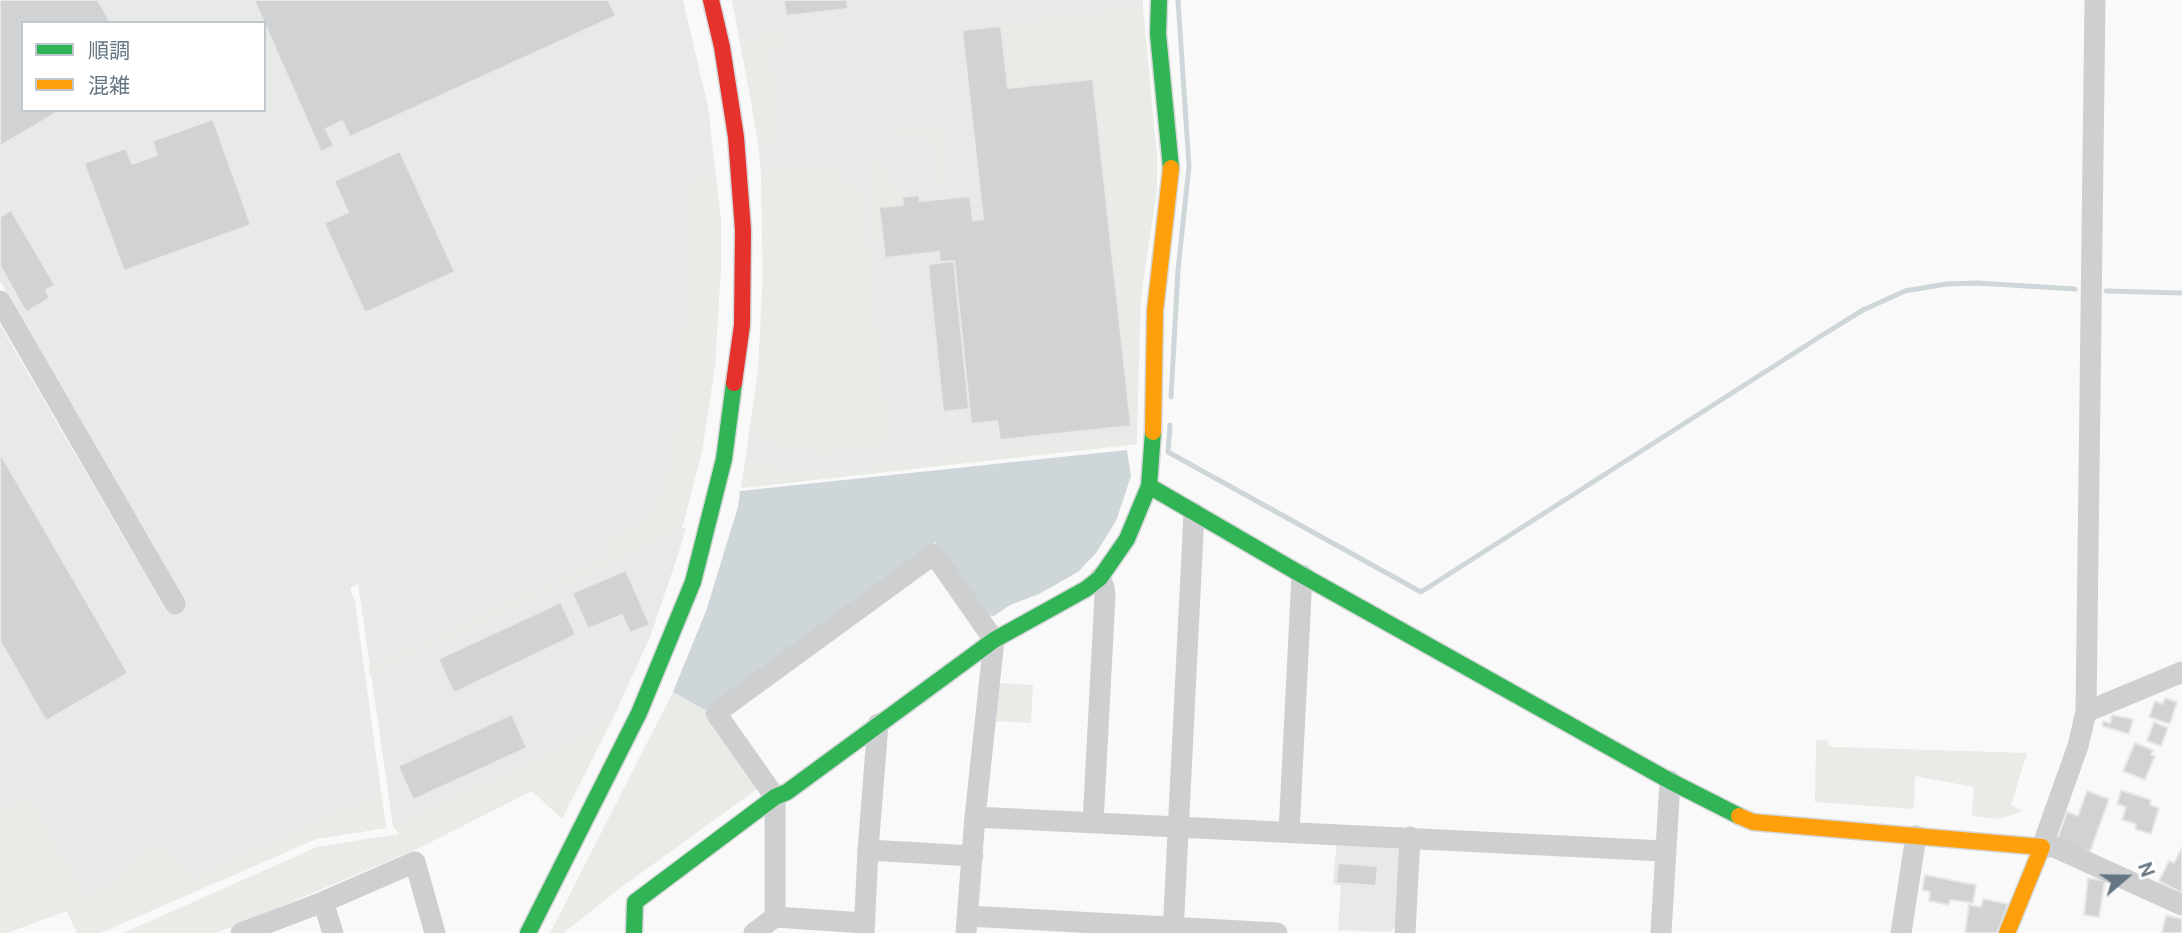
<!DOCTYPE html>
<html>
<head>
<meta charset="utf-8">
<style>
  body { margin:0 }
  #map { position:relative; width:2182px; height:933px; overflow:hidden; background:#f9f9f9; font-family:"DM Sans","Noto Sans JP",sans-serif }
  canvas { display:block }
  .legend { position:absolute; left:21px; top:21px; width:245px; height:91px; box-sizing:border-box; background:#fff; border:2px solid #c1c8cd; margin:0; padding:9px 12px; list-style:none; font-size:21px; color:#657683 }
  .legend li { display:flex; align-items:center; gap:14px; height:35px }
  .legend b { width:35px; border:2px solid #c1c8cd }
  .north { position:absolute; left:2091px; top:842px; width:70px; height:70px; -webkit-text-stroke:5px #fff; paint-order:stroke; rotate:70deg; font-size:19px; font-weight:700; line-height:28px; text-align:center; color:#657683 }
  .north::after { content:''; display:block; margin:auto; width:24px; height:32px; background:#657683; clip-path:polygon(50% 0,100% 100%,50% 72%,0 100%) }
</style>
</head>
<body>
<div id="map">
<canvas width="2182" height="933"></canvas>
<ul class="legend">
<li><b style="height:9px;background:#30b455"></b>順調</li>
<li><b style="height:9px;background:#ff9f0a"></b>混雑</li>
</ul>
<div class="north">N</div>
</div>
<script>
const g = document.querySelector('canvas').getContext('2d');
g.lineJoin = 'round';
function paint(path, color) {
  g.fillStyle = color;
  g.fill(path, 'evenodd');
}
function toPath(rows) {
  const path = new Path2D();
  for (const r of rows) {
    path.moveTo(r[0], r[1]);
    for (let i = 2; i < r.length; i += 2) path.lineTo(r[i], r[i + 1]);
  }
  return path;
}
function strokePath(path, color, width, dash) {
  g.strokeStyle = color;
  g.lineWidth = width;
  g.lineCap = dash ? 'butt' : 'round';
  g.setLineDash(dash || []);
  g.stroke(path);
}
const built = toPath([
  [0,0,683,0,708,107,721,222,721,265,715,365,702,451,682,529,686,527,678,555,650,637,613,718,536,759,393,826,358,584,350,588,355,602,386,828,316,839,100,933,77,933,67,911,6,933,0,933,0,325,167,612,181,596,0,281],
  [23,23,264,23,264,110,23,110],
  [732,0,1143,0,1143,23,1157,158,1138,328,1137,444,741,488,758,372,764,253,761,173,757,133],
  [1337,839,1394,843,1400,851,1396,926,1390,932,1338,930,1341,886,1333,884]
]);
const green = toPath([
  [1143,7,1157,158,1157,190,1141,295,1137,429,1132,429,1093,79,1008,88,1001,26,962,30,962,28],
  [782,33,783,50,770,51,781,147,759,149,740,37],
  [942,126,949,194,933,180,939,164,936,148,930,140,915,134,890,135,889,130],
  [874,161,881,163,889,181,901,187,903,205,879,208,885,258,877,259,868,179,868,162],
  [850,163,851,167,838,169,840,182,862,190,889,435,888,441,878,447,820,454,767,442,750,430,758,372,763,293,761,173,776,169],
  [715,168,721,222,721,265,715,365,702,451,681,530,370,675,369,667,612,554,608,541,632,527,651,511,660,492,674,446,682,358,690,180],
  [1137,436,1137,444,741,488,745,464,753,461,804,473,826,473],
  [997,683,1033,685,1031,723,993,721],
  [673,692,705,710,758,783,757,789,623,886,563,933,550,933],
  [613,718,562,819,532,791,419,848,232,927,214,933,123,933,317,847,399,834,393,826,536,759],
  [1816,740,1827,740,1829,746,1833,747,2027,753,2011,805,2022,811,2000,819,1972,816,1974,787,1915,776,1914,809,1815,802],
  [381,792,386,828,316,839,100,933,77,933,67,911,6,933,0,933,0,813,15,804,13,800,26,793,75,878,86,903,160,840,193,878]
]);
const water = toPath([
  [1127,450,1131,476,1116,521,1096,553,1078,572,1039,594,1010,605,994,616,987,615,935,542,705,710,673,692,706,611,738,507,740,491]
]);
const stream = toPath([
  [2106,291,2182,293],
  [1171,397,1178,270,1189,166,1178,0],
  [1170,425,1168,452,1421,592,1821,336,1863,310,1905,291,1946,284,1977,283,2075,289]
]);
const building = toPath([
  [0,0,98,0,111,23,23,23,23,110,61,110,0,146,0,0],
  [254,0,608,0,616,16,350,137,342,121,326,129,334,146,321,152,254,0],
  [784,0,847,0,848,9,786,16,784,0],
  [1001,26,1008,88,1093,79,1131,426,1000,440,997,421,971,424,954,261,940,262,939,252,885,258,879,207,903,205,902,197,919,195,920,201,970,196,973,220,983,219,962,30,1001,26],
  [213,119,251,225,124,271,84,163,126,148,132,164,157,155,152,141,213,119],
  [400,151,455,272,365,313,324,223,348,212,334,181,400,151],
  [11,210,55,285,46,290,50,298,26,312,0,266,0,217,11,210],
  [954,261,969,409,943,412,928,264,954,261],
  [0,453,128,673,46,721,0,641,0,453],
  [626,570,650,625,630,633,622,615,588,629,572,593,626,570],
  [561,602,576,635,454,693,438,659,561,602],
  [2165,698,2177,702,2170,724,2149,717,2155,701,2163,704,2165,698],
  [512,714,527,748,413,800,398,766,512,714],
  [2112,715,2133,719,2129,734,2102,726,2103,721,2110,723,2112,715],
  [2154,722,2168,728,2161,746,2147,741,2154,722],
  [2135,743,2153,750,2151,755,2155,756,2145,780,2123,771,2135,743],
  [2121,790,2151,800,2150,805,2159,808,2151,834,2135,829,2136,824,2122,820,2126,807,2117,804,2121,790],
  [2087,791,2109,799,2090,852,2057,840,2067,812,2078,816,2087,791],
  [2182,848,2182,893,2159,881,2169,861,2174,863,2182,848],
  [1338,863,1378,866,1376,886,1336,883,1338,863],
  [1925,875,1976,885,1973,903,1950,900,1949,905,1929,901,1930,892,1922,890,1925,875],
  [2088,878,2105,881,2099,917,2084,915,2088,878],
  [1983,899,2008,904,1997,933,1965,933,1969,905,1981,907,1983,899],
  [2166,915,2182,919,2182,933,2162,933,2166,915]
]);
const street = toPath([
  [2095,0,2086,712,2078,746,2042,847,2054,847,2182,905],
  [0,301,175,604],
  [2086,712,2182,672],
  [975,817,1664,851],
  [1093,823,1105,596,1104,587,1100,578],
  [1289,832,1302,575],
  [868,850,973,856],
  [323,902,333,933],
  [968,916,1277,933],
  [775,917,865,923],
  [241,933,323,902,415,862,435,933],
  [754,933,775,917,775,797,716,713,934,554,994,640,975,817,966,933],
  [864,933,868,850,878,724],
  [1173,933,1194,513],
  [1405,933,1410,837],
  [1661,933,1670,781],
  [1901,933,1916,836]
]);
const fast = toPath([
  [1159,0,1158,34,1171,168],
  [1149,486,1302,575,1670,781,1739,816],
  [528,933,639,713,693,582,724,459,734,383],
  [634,933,635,902,775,797,787,792,994,640,1086,589,1100,578,1127,539,1149,486,1153,432]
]);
const slow = toPath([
  [1153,432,1155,311,1171,168],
  [1739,816,1753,822,2042,847,2007,933]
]);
const jam = toPath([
  [711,0,722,47,736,137,743,230,742,325,734,383]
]);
paint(built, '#e8e9e9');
paint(green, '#e8ebe6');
paint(water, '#ced6d9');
strokePath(stream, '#ced6d9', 5);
paint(building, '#d0d2d3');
strokePath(building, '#e8e8e8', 2);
strokePath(fast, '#d5d6d7', 19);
strokePath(slow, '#d5d6d7', 19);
strokePath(jam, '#d5d6d7', 19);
strokePath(street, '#cecfd0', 21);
strokePath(fast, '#30b455', 16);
strokePath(slow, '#ff9f0a', 16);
strokePath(jam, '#e5322d', 16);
</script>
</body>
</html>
